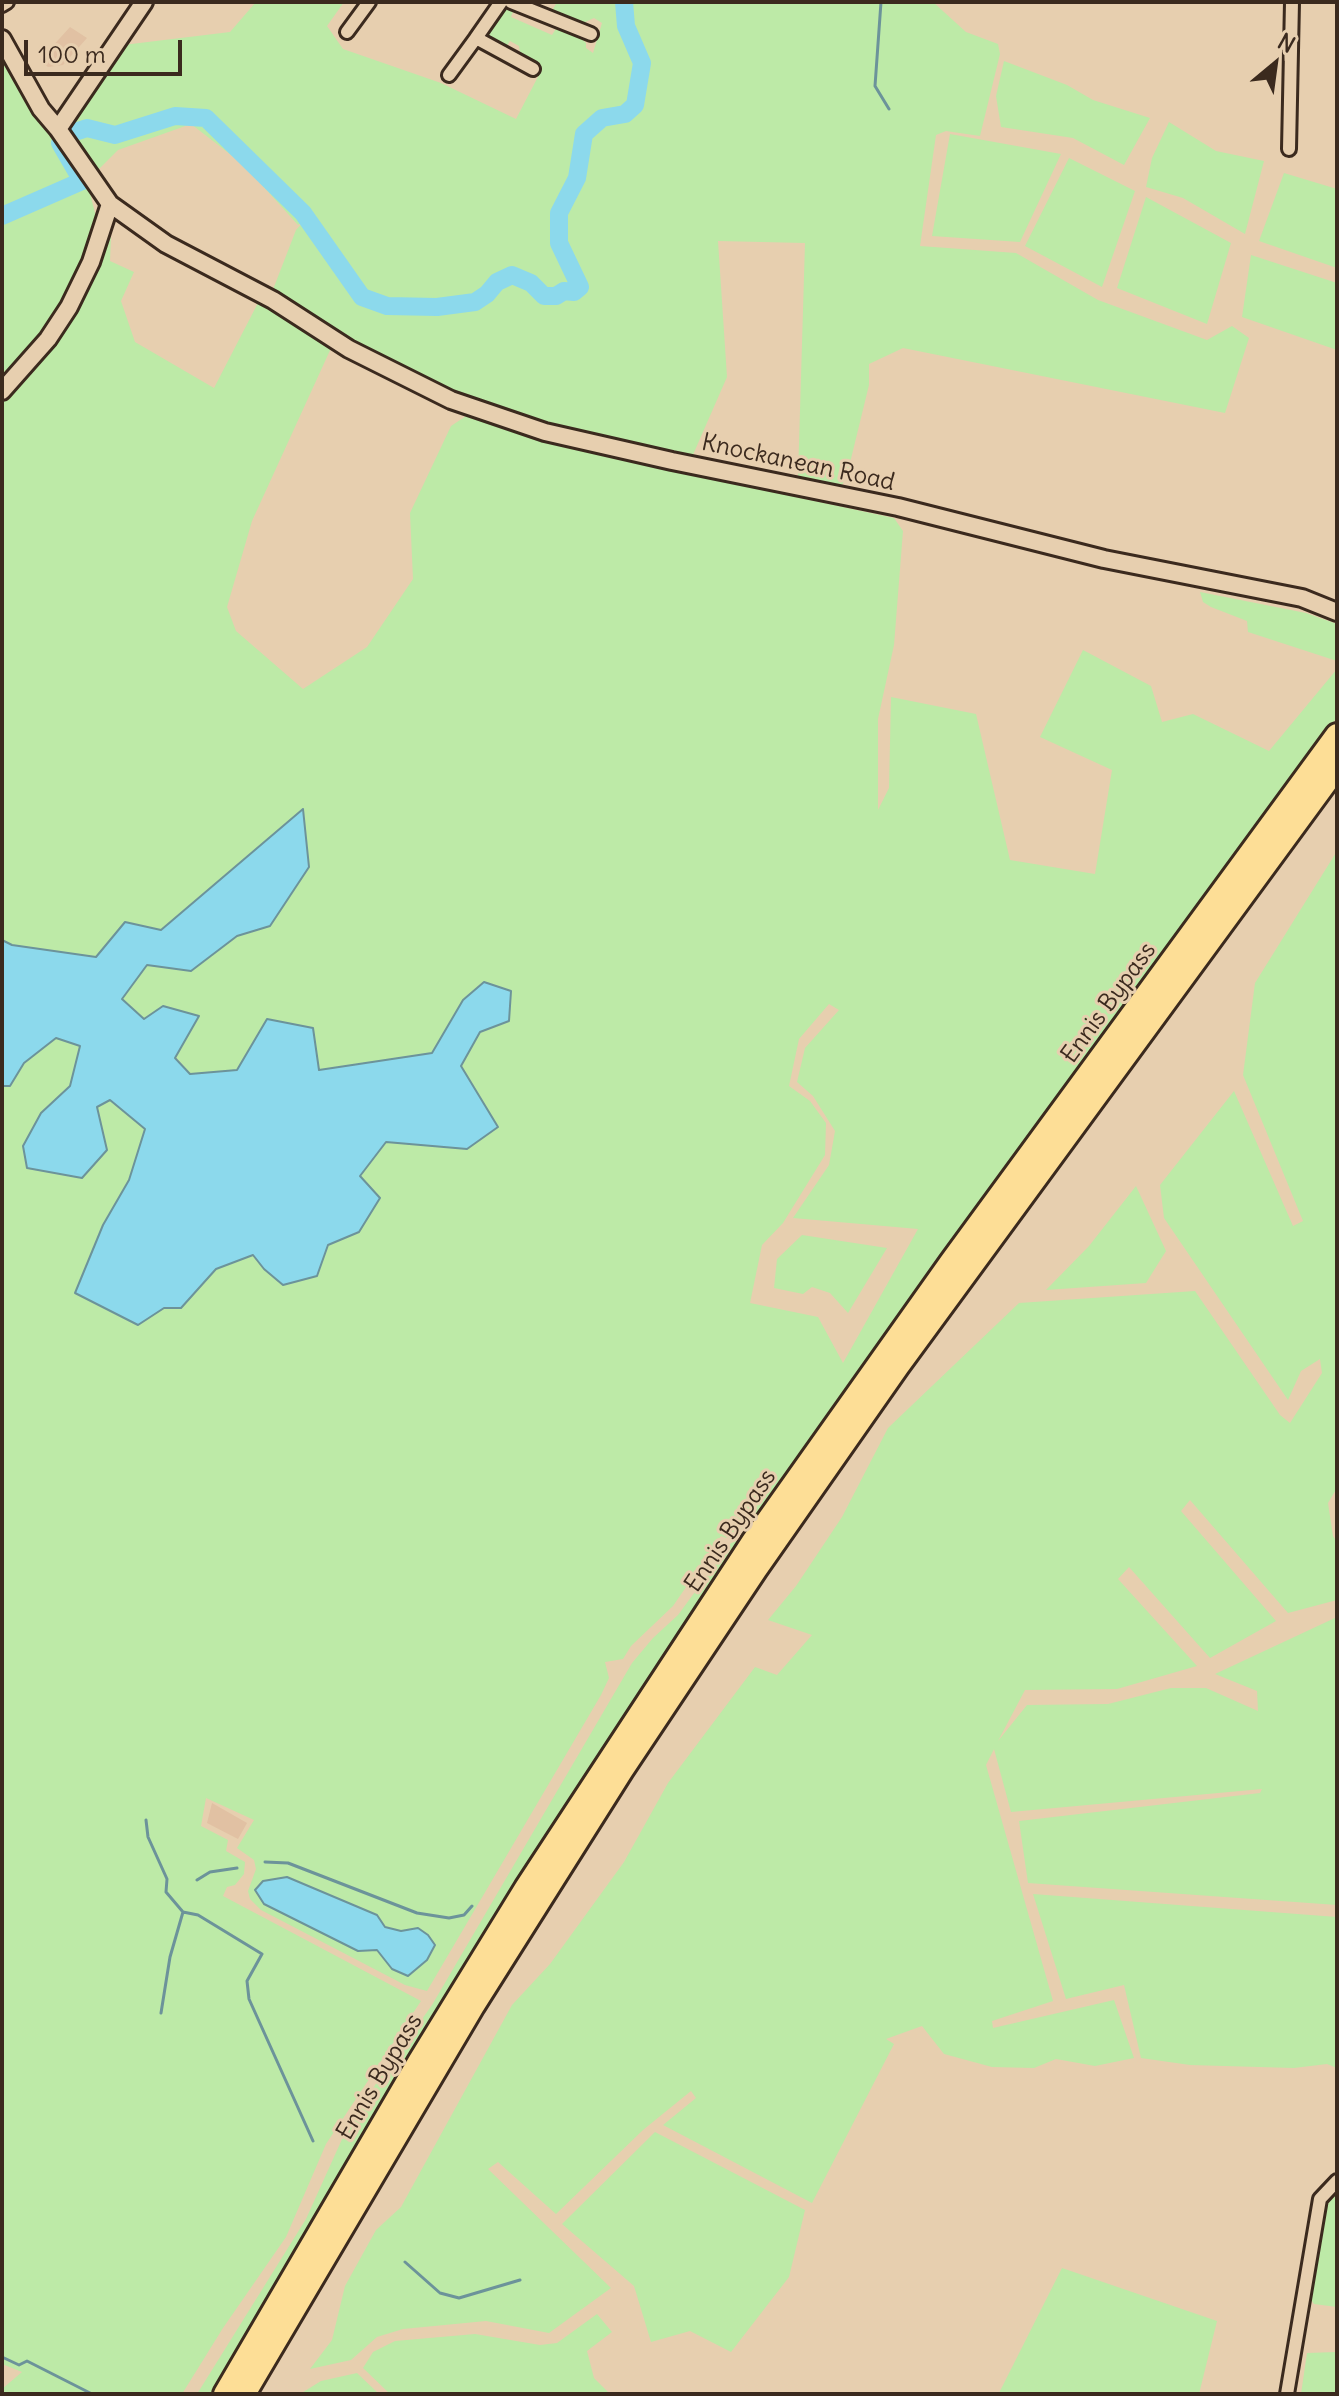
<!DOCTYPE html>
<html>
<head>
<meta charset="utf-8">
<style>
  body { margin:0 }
  #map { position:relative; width:1339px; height:2396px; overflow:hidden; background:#e7cfaf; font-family:Delius,sans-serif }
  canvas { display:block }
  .frame { position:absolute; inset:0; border:4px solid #3b2a1e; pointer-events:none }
  .north { position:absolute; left:1235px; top:24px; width:80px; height:80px; -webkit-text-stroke:6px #e7cfaf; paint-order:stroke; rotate:29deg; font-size:22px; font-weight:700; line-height:32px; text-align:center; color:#3b2a1e }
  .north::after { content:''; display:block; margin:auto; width:28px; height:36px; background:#3b2a1e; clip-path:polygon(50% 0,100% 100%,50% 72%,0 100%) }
  .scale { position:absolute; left:24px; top:40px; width:158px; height:36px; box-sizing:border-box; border:4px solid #3b2a1e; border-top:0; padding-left:10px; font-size:24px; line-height:28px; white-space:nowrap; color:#3b2a1e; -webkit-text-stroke:6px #e7cfaf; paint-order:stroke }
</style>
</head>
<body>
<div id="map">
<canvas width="1339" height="2396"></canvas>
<div class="frame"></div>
<div class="north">N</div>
<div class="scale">100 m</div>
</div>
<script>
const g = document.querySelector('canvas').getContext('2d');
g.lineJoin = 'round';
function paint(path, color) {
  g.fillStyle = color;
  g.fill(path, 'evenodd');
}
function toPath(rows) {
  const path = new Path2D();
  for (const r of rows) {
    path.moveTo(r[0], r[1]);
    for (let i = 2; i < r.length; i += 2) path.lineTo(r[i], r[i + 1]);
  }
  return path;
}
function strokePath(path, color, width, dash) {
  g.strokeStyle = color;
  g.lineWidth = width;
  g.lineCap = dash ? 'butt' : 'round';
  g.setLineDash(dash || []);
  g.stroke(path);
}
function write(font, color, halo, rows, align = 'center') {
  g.font = font + ' Delius,sans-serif';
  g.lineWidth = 6;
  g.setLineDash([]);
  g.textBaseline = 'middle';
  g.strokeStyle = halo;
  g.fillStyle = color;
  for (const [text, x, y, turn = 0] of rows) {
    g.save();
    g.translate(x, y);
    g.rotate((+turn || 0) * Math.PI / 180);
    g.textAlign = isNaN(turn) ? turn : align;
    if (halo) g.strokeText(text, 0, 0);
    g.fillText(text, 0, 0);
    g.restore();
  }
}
const built = toPath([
  [70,27,87,38,63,65,48,67,40,60],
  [212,1803,247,1823,238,1839,207,1823]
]);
const green = toPath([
  [256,2,344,2,327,26,343,49,441,83,516,119,542,69,521,58,519,46,510,41,506,47,487,41,485,35,488,28,508,8,514,9,511,17,552,35,557,27,579,36,586,43,586,48,593,53,602,23,594,18,583,23,552,11,557,2,933,2,966,32,998,44,1000,54,980,136,946,131,936,135,920,246,1016,253,1098,300,1207,340,1232,326,1249,338,1225,413,903,348,869,364,869,385,848,471,840,490,798,477,805,243,718,241,727,377,692,457,543,427,454,395,342,337,272,292,296,230,306,219,298,225,244,165,191,124,118,150,98,170,71,130,72,121,123,45,230,32],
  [2,54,33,109,65,143,88,185,97,221,111,236,110,261,134,272,121,301,135,342,214,388,260,299,332,346,252,521,227,607,236,631,303,689,367,647,413,579,410,513,451,426,469,414,505,428,665,469,894,518,903,531,894,645,878,719,878,810,889,788,891,697,976,714,1010,860,1095,874,1112,770,1040,737,1083,650,1151,686,1162,722,1193,714,1269,751,1337,669,1337,717,759,1519,726,1538,721,1536,673,1606,631,1646,623,1659,605,1662,609,1678,601,1695,427,1991,405,1985,261,1910,250,1899,248,1891,256,1869,254,1860,237,1848,254,1820,206,1798,201,1826,228,1840,226,1851,245,1862,244,1874,235,1885,227,1887,223,1896,421,2001,326,2144,286,2237,223,2328,182,2394,2,2394,2,2389,22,2372,2,2364,2,1086,10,1086,24,1063,56,1037,80,1045,70,1086,41,1113,61,1172,82,1177,97,1107,110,1100,145,1129,129,1180,103,1225,75,1292,138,1325,164,1308,181,1308,216,1269,253,1255,264,1269,359,1232,359,1176,386,1142,466,1149,498,1127,461,1066,480,1032,511,991,483,982,463,1000,432,1053,319,1070,237,1070,190,1074,144,1019,121,999,147,965,191,971,237,936,270,926,309,867,302,810,161,930,125,922,97,957,12,945,2,940],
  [829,1004,839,1010,805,1048,797,1082,813,1096,835,1131,829,1165,793,1218,918,1229,843,1363,818,1317,750,1303,762,1245,783,1223,825,1155,826,1123,810,1101,789,1086,799,1039],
  [1004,61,1067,85,1093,100,1150,118,1124,165,1073,138,1001,127,996,96],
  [1169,122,1216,151,1264,161,1245,234,1183,198,1146,187,1152,158],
  [950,134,1061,154,1020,242,932,236],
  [1069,158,1135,191,1102,287,1025,246],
  [1284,173,1337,189,1337,268,1259,241],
  [1146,197,1231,243,1207,324,1117,288],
  [1251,255,1337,283,1337,350,1242,317],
  [1200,592,1306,613,1337,624,1337,661,1248,632,1247,621,1211,607,1203,602],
  [1337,851,1337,1488,1328,1503,1333,1536,1337,1542,1337,1600,1288,1613,1190,1500,1181,1511,1276,1621,1210,1658,1129,1567,1118,1579,1197,1666,1117,1689,1025,1690,998,1741,1027,1705,1108,1704,1171,1688,1206,1688,1258,1711,1257,1691,1215,1674,1337,1617,1337,1905,1028,1883,1019,1821,1260,1793,1262,1789,1011,1812,994,1749,986,1765,1053,2001,992,2021,993,2028,1114,2000,1134,2058,1095,2066,1056,2059,1034,2068,992,2067,944,2054,922,2026,886,2039,894,2044,812,2203,663,2125,696,2098,691,2091,643,2130,556,2214,498,2162,488,2169,611,2288,549,2333,486,2321,403,2329,377,2337,351,2360,310,2369,332,2340,345,2286,376,2230,401,2207,512,2005,550,1964,624,1862,668,1783,755,1667,777,1675,812,1635,768,1620,796,1586,842,1517,888,1428,1019,1303,1195,1291,1280,1415,1290,1423,1322,1373,1320,1359,1301,1371,1288,1400,1164,1218,1160,1185,1234,1091,1293,1226,1303,1221,1243,1075,1255,983],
  [1136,1186,1166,1251,1146,1283,1046,1290,1089,1246],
  [802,1235,887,1248,848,1313,830,1293,812,1287,803,1294,774,1288,777,1259],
  [747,1537,217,2394,197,2394,306,2219,343,2137,377,2082,432,2005,632,1663,653,1638,678,1615,731,1543],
  [1033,1894,1337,1917,1337,2068,1327,2064,1294,2068,1190,2065,1141,2058,1124,1985,1066,1999],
  [655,2132,805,2210,789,2277,731,2352,690,2331,651,2342,634,2286,562,2224],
  [1337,2193,1337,2307,1314,2304,1310,2298,1322,2221,1327,2205],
  [1062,2268,1217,2321,1199,2394,999,2393],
  [597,2314,612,2332,587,2351,594,2378,610,2394,390,2394,363,2368,373,2352,395,2341,475,2334,540,2345,557,2343],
  [1337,2352,1337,2394,1301,2394,1307,2353],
  [357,2373,379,2394,300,2394,321,2381]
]);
const water = toPath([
  [303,809,309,867,270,926,237,936,191,971,147,965,122,999,144,1019,163,1006,199,1016,175,1058,190,1074,237,1070,267,1019,313,1028,319,1070,432,1053,463,1000,484,982,511,991,509,1021,480,1032,461,1066,498,1127,467,1149,386,1142,360,1176,380,1198,359,1232,328,1245,317,1276,283,1285,264,1269,253,1255,216,1269,181,1308,164,1308,138,1325,75,1293,103,1225,129,1180,145,1129,110,1100,97,1107,107,1150,82,1178,27,1168,23,1146,41,1113,70,1086,80,1046,56,1038,24,1063,10,1086,2,1086,2,940,12,945,96,957,125,922,161,930,303,809],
  [287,1877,377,1915,385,1927,401,1931,418,1928,428,1935,435,1945,427,1960,408,1976,392,1969,377,1950,358,1951,264,1904,255,1890,263,1881,287,1877]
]);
const stream = toPath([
  [881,2,875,86,889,109],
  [146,1820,148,1837,167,1879,166,1892,183,1912,198,1915,262,1954,247,1981,249,1999,313,2141],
  [265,1862,288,1863,417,1913,449,1918,464,1915,472,1906],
  [197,1880,210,1872,237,1868],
  [161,2013,170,1957,183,1912],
  [405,2262,440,2293,459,2298,520,2280],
  [2,2357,19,2365,27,2361,92,2394]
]);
const river = toPath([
  [78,131,87,128,115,135,175,116,206,118,303,213,362,297,387,306,437,307,475,302,487,294,497,282,512,275,531,283,544,296,556,296,564,291,574,292,580,287,559,243,559,213,577,178,584,134,602,118,625,114,635,105,642,63,626,26,624,2],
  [2,216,82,181,60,143]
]);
const minor = toPath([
  [501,2,476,38,533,69],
  [511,2,591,34],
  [2,5,7,2],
  [347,32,369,2],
  [449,75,476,38],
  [1289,149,1292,2],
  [1287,2394,1320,2199,1337,2181]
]);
const tertiary = toPath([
  [2,39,41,109,58,129,110,204,166,244,273,300,349,349,451,400,545,432,672,461,898,507,1104,559,1302,598,1337,612],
  [58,129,144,2],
  [2,391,48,339,69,307,91,262,110,204]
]);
const motorway = toPath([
  [225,2394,419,2062,526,1888,754,1540,951,1262,1337,735],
  [244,2394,473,2006,622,1770,756,1569,898,1366,1337,767]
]);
const streetNames = [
  ["Knockanean Road",798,463,12],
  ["Ennis Bypass",1109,1003,-54],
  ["Ennis Bypass",731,1531,-56],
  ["Ennis Bypass",380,2077,-59]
];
paint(built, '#e1c1a3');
paint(green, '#bdeaa7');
paint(water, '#8cd9ec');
strokePath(water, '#6c939a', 2);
strokePath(stream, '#6c939a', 3);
strokePath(river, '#8cd9ec', 18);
strokePath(minor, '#3b2a1e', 18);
strokePath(tertiary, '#3b2a1e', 22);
strokePath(motorway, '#3b2a1e', 28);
strokePath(minor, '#e7cfaf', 12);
strokePath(tertiary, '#e7cfaf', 16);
strokePath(motorway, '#fdde96', 22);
write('24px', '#3b2a1e', '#e7cfaf', streetNames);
</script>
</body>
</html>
